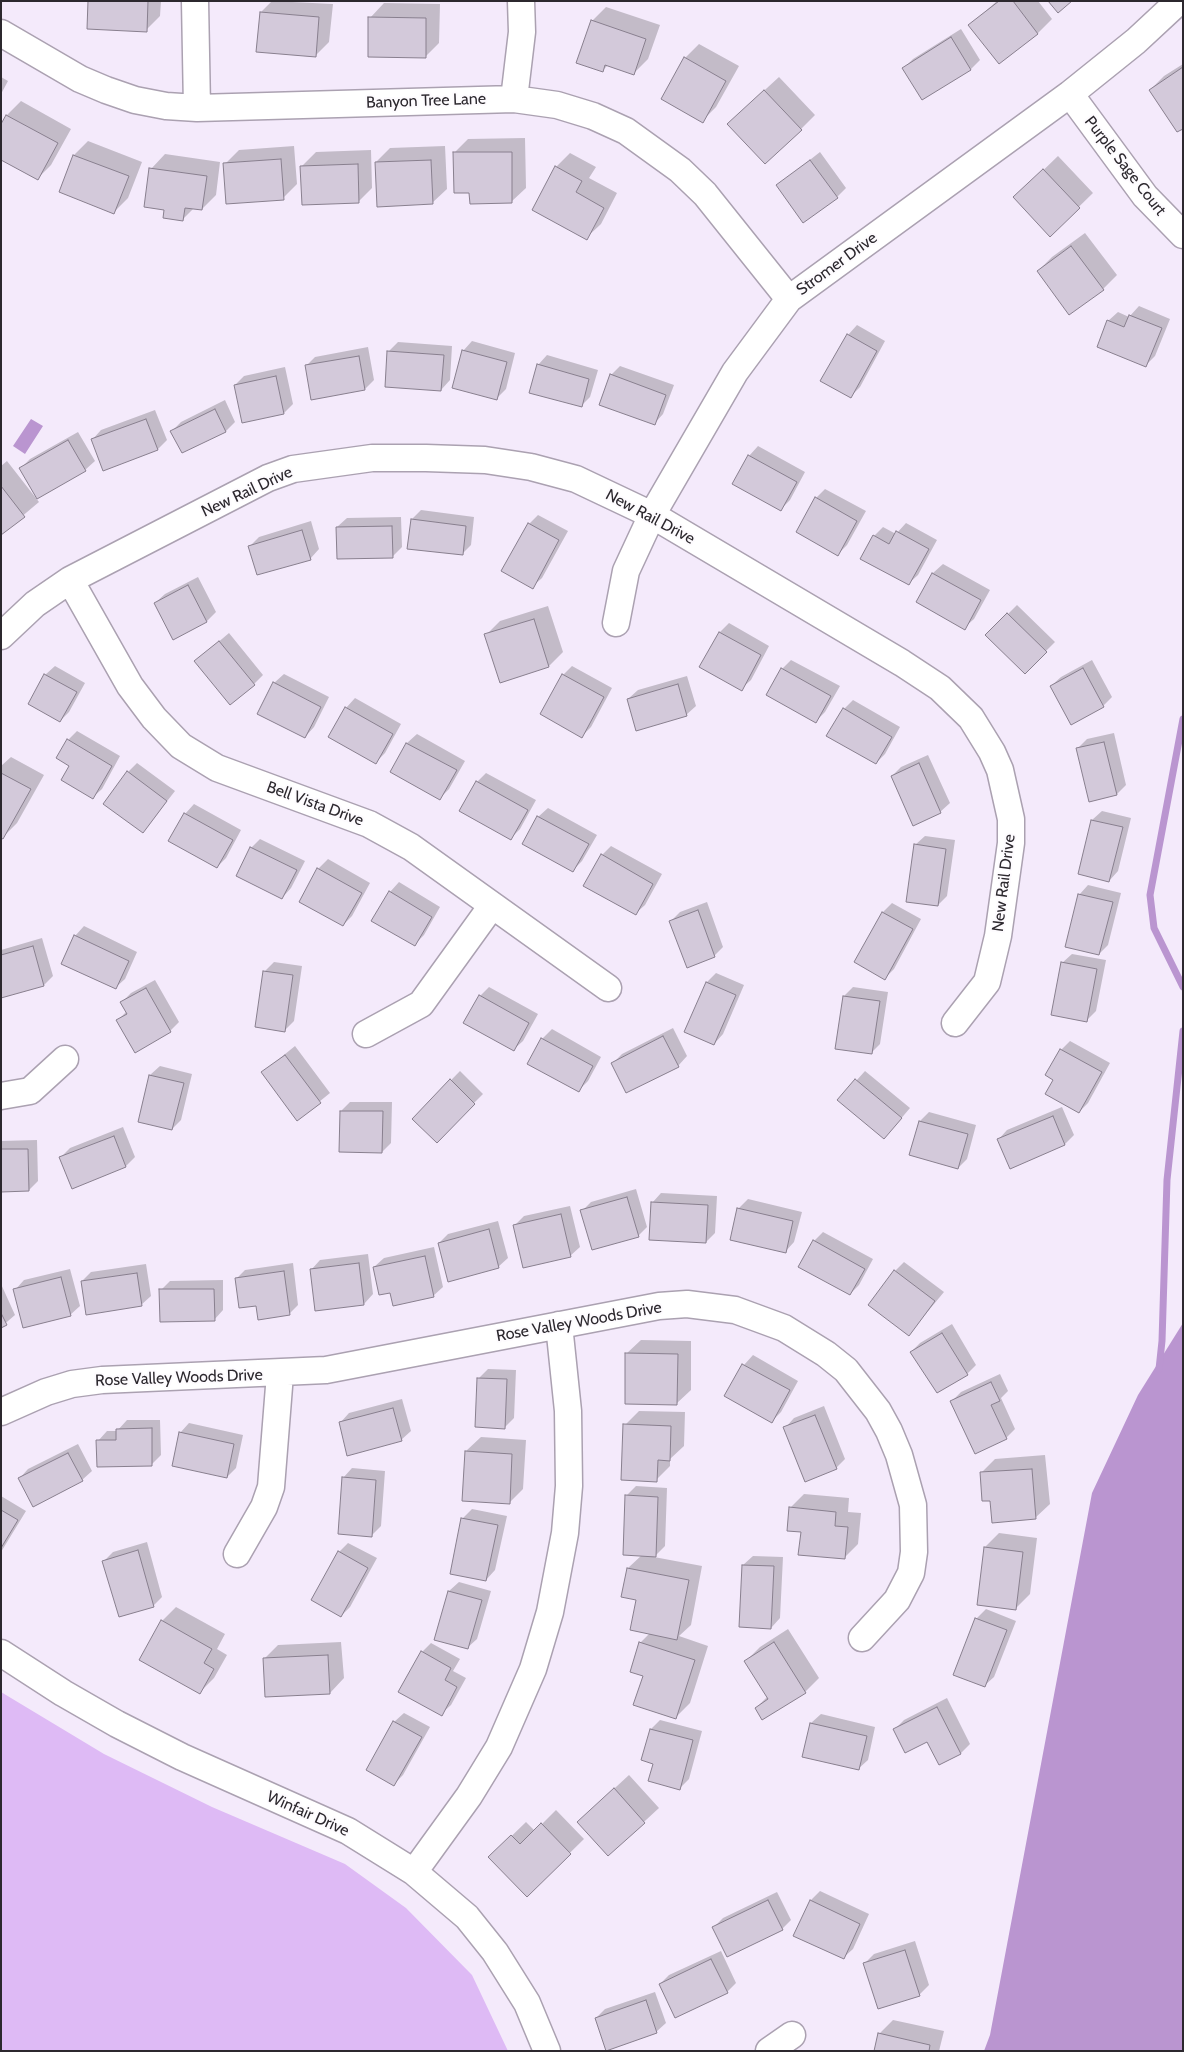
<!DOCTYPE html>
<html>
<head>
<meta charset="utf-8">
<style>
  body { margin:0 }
  #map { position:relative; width:1184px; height:2052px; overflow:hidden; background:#f4eafb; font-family:Cabin,sans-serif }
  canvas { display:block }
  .frame { position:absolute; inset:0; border:2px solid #2c282e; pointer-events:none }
</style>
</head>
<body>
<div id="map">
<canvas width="1184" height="2052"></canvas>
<div class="frame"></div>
</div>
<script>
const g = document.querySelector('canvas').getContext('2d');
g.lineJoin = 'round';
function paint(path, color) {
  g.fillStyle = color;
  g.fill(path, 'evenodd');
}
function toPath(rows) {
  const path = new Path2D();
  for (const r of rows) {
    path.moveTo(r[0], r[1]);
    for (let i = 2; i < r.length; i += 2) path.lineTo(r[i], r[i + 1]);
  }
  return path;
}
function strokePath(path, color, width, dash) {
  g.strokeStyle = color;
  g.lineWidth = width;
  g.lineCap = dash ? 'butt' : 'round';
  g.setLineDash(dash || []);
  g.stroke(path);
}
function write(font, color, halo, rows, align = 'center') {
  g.font = font + ' Cabin,sans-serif';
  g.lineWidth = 4;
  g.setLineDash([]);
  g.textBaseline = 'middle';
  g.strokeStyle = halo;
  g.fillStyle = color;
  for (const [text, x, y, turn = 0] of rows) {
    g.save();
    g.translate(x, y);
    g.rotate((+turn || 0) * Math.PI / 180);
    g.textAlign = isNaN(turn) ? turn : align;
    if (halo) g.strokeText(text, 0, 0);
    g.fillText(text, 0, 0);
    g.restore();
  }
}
const green = toPath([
  [1,1692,104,1754,212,1807,345,1864,406,1908,472,1975,508,2051,1,2051]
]);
const water = toPath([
  [31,419,43,426,25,454,13,446],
  [1183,1323,1183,2051,984,2051,990,2035,1092,1493,1138,1395]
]);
const shadow = toPath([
  [90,1,161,1,160,16,146,30],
  [272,1,333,4,329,42,315,56,261,12],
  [997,1,1038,1,1052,19,1038,33,999,63,970,25],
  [384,3,440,4,439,43,425,57,370,18],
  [606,7,660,25,648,59,634,73,608,65,602,71,592,21],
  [961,29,980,60,971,69,923,98,904,68,913,59],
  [699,44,739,66,716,107,702,121,685,58],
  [1183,64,1183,127,1150,90,1164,76],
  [1,77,8,81,1,94],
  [779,77,815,115,801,129,743,110],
  [21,101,71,129,51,165,37,179,1,126,7,115],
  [525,138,526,188,511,202,471,191,454,153,468,139],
  [88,141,142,162,128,198,114,212,60,191,74,155],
  [294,146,297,184,283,198,225,164,239,150],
  [445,146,447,189,432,203,376,162,390,148],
  [371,150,372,188,358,202,302,166,316,152],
  [820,152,846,188,837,197,778,185],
  [570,153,596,167,589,178,617,193,601,224,586,238,556,167],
  [165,154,220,162,216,195,202,209,194,208,183,219,151,169],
  [1058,156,1093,193,1050,235,1029,184],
  [1085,233,1117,275,1103,289,1038,271,1052,257],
  [1139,306,1170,319,1155,356,1146,365,1108,321,1118,312,1129,317],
  [857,325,885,341,860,387,850,397,848,335],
  [472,341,515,353,506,389,496,399,463,351],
  [398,342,452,346,450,380,441,390,388,352],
  [368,347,374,380,365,389,306,366,315,357],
  [547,355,598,370,590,397,581,406,538,365],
  [620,366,674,385,663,414,654,424,611,375],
  [285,367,293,404,284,413,243,421,235,385,244,376],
  [225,400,235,422,226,431,182,452,172,431,181,422],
  [155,410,167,440,158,449,92,440,101,430],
  [78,432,95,461,85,470,21,468,30,459],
  [758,446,805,472,790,500,781,509,734,483,749,456],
  [7,461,39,502,1,534,1,466],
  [825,489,866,511,847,545,838,554,816,498],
  [421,510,474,517,471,545,462,554,412,519],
  [538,515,568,531,542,578,532,587,529,524],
  [401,517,402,547,392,557,337,527,347,518],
  [311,521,319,549,310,559,250,546,259,537],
  [906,523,937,540,918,575,908,584,874,536,883,527,896,534],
  [943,564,990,590,974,619,964,628,917,602,933,573],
  [198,577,216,612,207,621,155,603,165,594],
  [1017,605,1055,642,1025,672,987,635],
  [548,606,563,652,549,666,486,635,500,621],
  [729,623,769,646,751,680,741,689,720,632],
  [229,633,263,675,254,684,196,661],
  [791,660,840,686,825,712,816,721,782,669],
  [1092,660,1112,697,1103,706,1051,686,1061,677],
  [55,666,85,683,69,712,60,721,45,675],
  [572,666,612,688,591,727,582,736,563,675],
  [284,674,329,697,314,727,305,737,274,683],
  [687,676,696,706,686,715,628,699,638,690],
  [355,698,401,724,385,753,376,762,346,708],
  [853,700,900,727,885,754,876,763,844,709],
  [77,731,120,756,102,789,92,798,71,766,68,740],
  [1114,733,1126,785,1117,794,1090,801,1078,748,1087,739],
  [417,734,465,761,449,789,440,798,392,772,407,743],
  [928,755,950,803,940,812,892,776,901,767],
  [11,757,44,775,17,823,3,837,1,836,1,766],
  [137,763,175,791,143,832,128,772],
  [486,773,536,800,520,829,511,838,477,782],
  [194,804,241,830,226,858,217,867,185,814],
  [548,808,597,835,582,861,573,870,538,817],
  [1102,811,1131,818,1118,871,1109,881,1079,873,1092,820],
  [925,836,955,840,947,896,938,905,915,845],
  [260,839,305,861,291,888,282,898,251,848],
  [611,846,662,874,645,905,635,914,602,855],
  [328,859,370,883,352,916,343,925,300,901,318,869],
  [399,882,440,907,424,935,415,944,390,892],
  [1088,885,1121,893,1108,945,1099,954,1079,895],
  [707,902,723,947,714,956,671,921,680,912],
  [892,903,921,919,894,969,885,978,883,912],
  [84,926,137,952,125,979,115,988,75,936],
  [42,938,53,976,44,985,1,997,1,950],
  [1072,954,1106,960,1096,1011,1086,1021,1062,963],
  [274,962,302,966,294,1021,284,1031,256,1026,265,971],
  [716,973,744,985,723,1034,714,1044,685,1031,707,982],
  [155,980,179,1022,170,1031,118,1020,127,1011,122,1002,131,993],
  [489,987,538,1014,523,1041,513,1050,480,996],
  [853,987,888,992,880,1044,871,1053,836,1048,844,996],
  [673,1028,687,1056,678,1066,613,1063,622,1054],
  [552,1029,601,1057,588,1081,578,1091,529,1063,542,1039],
  [1070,1041,1110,1063,1088,1103,1079,1112,1055,1079,1061,1050],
  [295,1046,330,1093,298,1119,263,1072],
  [160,1066,192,1074,181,1120,172,1129,140,1121,150,1075],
  [460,1071,483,1094,436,1141,413,1119],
  [865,1071,910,1108,893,1128,839,1100],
  [350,1102,392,1102,391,1143,382,1152,341,1111],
  [1062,1107,1074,1135,1065,1144,1010,1168,998,1140,1007,1130],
  [929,1112,976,1125,967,1159,958,1168,920,1121],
  [123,1127,135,1157,126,1166,61,1157,70,1148],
  [37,1140,38,1181,29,1190,1,1191,1,1141],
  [636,1189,647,1227,638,1236,582,1211,591,1202],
  [661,1193,717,1196,715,1233,706,1242,652,1203],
  [748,1199,802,1212,794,1242,785,1252,739,1208],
  [570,1206,580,1247,570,1256,515,1225,524,1216],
  [498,1221,508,1258,498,1267,439,1243,448,1234],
  [823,1232,873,1259,859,1285,850,1294,814,1241],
  [434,1247,443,1287,433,1296,391,1292,374,1267,384,1258],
  [368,1254,373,1294,364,1304,316,1309,311,1270,320,1260],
  [904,1262,944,1292,909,1334,895,1271],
  [293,1263,298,1305,289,1314,257,1305,236,1279,245,1270],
  [146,1264,151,1296,141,1305,82,1281,91,1272],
  [70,1269,80,1306,70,1315,15,1290,24,1280],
  [223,1280,223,1310,214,1320,161,1290,170,1281],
  [1,1284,15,1315,1,1327],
  [952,1324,976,1365,967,1374,911,1352,920,1343],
  [641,1340,691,1341,691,1390,676,1404,626,1354],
  [753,1355,798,1381,781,1412,772,1421,726,1396,744,1365],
  [488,1369,516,1370,514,1418,504,1428,479,1378],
  [1000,1374,1008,1391,1001,1398,1015,1429,1006,1438,952,1401,961,1392],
  [402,1399,411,1431,401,1440,340,1423,349,1413],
  [824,1406,845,1459,836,1468,785,1428,794,1418],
  [639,1411,685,1412,684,1446,670,1459,670,1466,656,1480,625,1425],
  [127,1420,160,1420,161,1455,152,1464,98,1441,107,1431,117,1431],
  [189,1423,243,1435,236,1468,227,1477,180,1433],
  [481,1437,526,1440,523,1489,509,1503,466,1451],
  [78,1444,92,1471,82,1480,19,1479,28,1469],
  [1045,1455,1050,1504,1035,1518,991,1500,981,1473,995,1459],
  [352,1468,385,1471,381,1526,371,1536,343,1478],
  [636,1486,667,1488,665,1546,654,1557,702,1566,691,1625,679,1636,708,1646,690,1703,676,1717,644,1675,640,1643,650,1633,628,1568,642,1555,626,1496],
  [804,1494,849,1498,848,1512,861,1513,858,1544,844,1558,802,1531,790,1508],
  [1,1496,26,1511,1,1552],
  [472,1509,507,1516,495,1570,486,1580,452,1573,463,1518],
  [999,1533,1037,1538,1030,1594,1016,1608,985,1547],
  [147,1542,162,1597,153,1606,104,1561,113,1552],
  [348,1543,377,1558,350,1607,341,1616,339,1552],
  [753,1556,783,1557,780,1618,771,1628,743,1565],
  [459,1582,491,1591,477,1639,467,1648,436,1639,449,1591],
  [176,1607,225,1634,217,1649,227,1655,214,1678,200,1692,162,1621],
  [986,1609,1016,1621,994,1677,984,1686,976,1619],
  [788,1629,819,1678,805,1692,756,1708,768,1696,746,1661,760,1647],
  [341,1642,344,1678,330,1693,264,1659,278,1645],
  [431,1643,460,1659,453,1671,466,1678,451,1705,441,1714,422,1652],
  [947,1698,970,1744,961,1753,939,1764,928,1741,895,1729,904,1720],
  [404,1713,430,1727,403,1775,394,1784,394,1722],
  [821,1714,875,1727,868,1760,858,1769,811,1723],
  [660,1720,702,1731,689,1779,680,1788,654,1763,651,1729],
  [629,1775,659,1808,608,1855,578,1822],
  [556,1810,584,1839,527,1895,490,1857,526,1822,535,1831],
  [820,1891,869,1914,853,1949,843,1958,811,1900],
  [777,1892,791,1920,782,1929,714,1927,723,1918],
  [915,1941,929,1985,919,1995,865,1963,874,1954],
  [721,1951,736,1983,727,1992,660,1984,669,1975],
  [655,1992,666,2023,656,2032,596,2018,605,2009],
  [893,2020,944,2031,939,2051,875,2051,879,2034]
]);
const stream = toPath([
  [1183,719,1150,895,1154,928,1183,987],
  [1159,1369,1162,1341,1167,1180,1183,1031]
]);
const building = toPath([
  [88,1,148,1,147,32,87,29,88,1],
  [999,1,1013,1,1038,34,999,64,968,25,999,1],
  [1048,1,1072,1,1058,13,1048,1],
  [260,12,319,17,316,57,256,52,260,12],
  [368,17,426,18,426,58,368,57,368,17],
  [591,20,646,39,634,75,605,65,603,72,576,63,591,20],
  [951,37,971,70,922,100,902,68,951,37],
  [684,57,726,81,703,123,661,99,684,57],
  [1183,67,1183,129,1177,132,1149,90,1183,67],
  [764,90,802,130,765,164,727,124,764,90],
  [6,115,58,143,38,180,1,160,1,124,6,115],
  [453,152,512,152,512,203,470,204,469,193,454,193,453,152],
  [73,155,129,176,114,214,59,192,73,155],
  [281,159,284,200,226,204,223,163,281,159],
  [431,160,433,204,377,207,375,162,431,160],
  [810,160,838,198,803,223,776,185,810,160],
  [358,164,359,203,302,205,300,166,358,164],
  [555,166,582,181,576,192,604,208,587,240,532,210,555,166],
  [149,168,207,176,202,210,185,208,183,221,163,218,164,210,144,207,149,168],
  [1043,169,1080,208,1050,237,1013,197,1043,169],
  [1071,246,1104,290,1069,315,1037,271,1071,246],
  [1129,315,1162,328,1146,367,1097,347,1107,320,1124,327,1129,315],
  [847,334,877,351,851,398,820,381,847,334],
  [462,350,507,362,497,400,452,388,462,350],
  [387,351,444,355,441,391,385,387,387,351],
  [359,356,365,390,311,400,305,365,359,356],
  [537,364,589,379,582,407,529,393,537,364],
  [610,374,666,395,655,425,599,405,610,374],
  [276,376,284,414,242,423,234,385,276,376],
  [215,409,226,432,182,453,170,431,215,409],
  [146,419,158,450,103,471,91,439,146,419],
  [68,440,86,471,37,499,19,468,68,440],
  [748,455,797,482,781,511,732,484,748,455],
  [1,486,25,517,1,535,1,486],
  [815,497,857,521,838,556,796,532,815,497],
  [411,519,466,526,463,555,407,549,411,519],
  [528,523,559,540,533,589,501,571,528,523],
  [392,526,393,558,337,559,336,527,392,526],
  [302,530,311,560,257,575,248,546,302,530],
  [896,531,929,549,909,585,860,559,873,535,889,544,896,531],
  [932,573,981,600,965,630,916,602,932,573],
  [188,585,207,622,173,640,154,603,188,585],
  [1007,613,1047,652,1025,674,985,635,1007,613],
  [534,619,549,667,500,683,484,634,534,619],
  [719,632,761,655,742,691,699,667,719,632],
  [219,641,255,685,230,705,194,661,219,641],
  [781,668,831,696,816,723,766,695,781,668],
  [1083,668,1104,707,1071,725,1050,686,1083,668],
  [44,674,77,692,60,722,28,704,44,674],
  [562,674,604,697,582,738,540,714,562,674],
  [273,682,321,707,305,738,257,714,273,682],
  [678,684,687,716,636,731,627,699,678,684],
  [345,707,393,734,376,764,328,737,345,707],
  [843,708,892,737,876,764,826,736,843,708],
  [67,739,112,766,93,799,61,780,69,766,56,758,67,739],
  [1104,742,1117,795,1089,802,1076,748,1104,742],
  [406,743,457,770,440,800,390,772,406,743],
  [919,763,941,813,913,826,891,776,919,763],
  [127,771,167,801,143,833,103,804,127,771],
  [1,773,31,789,3,839,1,838,1,773],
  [476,781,528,810,511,840,459,811,476,781],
  [184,813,233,840,217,868,168,841,184,813],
  [537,816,589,844,573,872,522,844,537,816],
  [1091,820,1123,827,1109,882,1078,874,1091,820],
  [914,844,946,849,938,906,906,902,914,844],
  [250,847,297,870,282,899,236,876,250,847],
  [601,854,653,884,636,915,583,886,601,854],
  [317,868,362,893,343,926,299,902,317,868],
  [389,891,432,917,415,946,371,921,389,891],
  [1078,894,1113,902,1099,955,1065,947,1078,894],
  [698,910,715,957,687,968,669,921,698,910],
  [882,912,913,929,885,980,854,962,882,912],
  [74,935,129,961,116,989,61,964,74,935],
  [33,946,44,986,1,998,1,955,33,946],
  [1061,962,1097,969,1087,1022,1051,1015,1061,962],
  [263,971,293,975,285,1032,255,1027,263,971],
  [706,982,736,995,714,1045,684,1032,706,982],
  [146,988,171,1032,135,1053,116,1020,127,1014,120,1002,146,988],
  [479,995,529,1023,514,1051,463,1023,479,995],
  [843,996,880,1001,872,1054,835,1049,843,996],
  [663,1036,679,1067,626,1093,611,1063,663,1036],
  [541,1038,593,1066,579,1092,527,1064,541,1038],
  [1060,1049,1102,1072,1079,1113,1045,1094,1053,1080,1045,1075,1060,1049],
  [285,1055,321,1103,297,1121,261,1072,285,1055],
  [149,1075,184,1083,172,1130,138,1122,149,1075],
  [450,1079,475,1104,437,1143,412,1119,450,1079],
  [855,1079,902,1118,884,1139,837,1100,855,1079],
  [340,1111,383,1111,382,1153,339,1152,340,1111],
  [1053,1116,1065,1145,1010,1169,997,1139,1053,1116],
  [919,1121,968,1134,958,1169,909,1155,919,1121],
  [114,1136,126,1167,72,1189,59,1157,114,1136],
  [1,1149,28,1149,29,1191,1,1192,1,1149],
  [627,1197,639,1237,592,1250,580,1210,627,1197],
  [651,1202,708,1205,706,1243,649,1240,651,1202],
  [737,1208,793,1221,786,1253,730,1240,737,1208],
  [561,1214,571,1257,523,1268,513,1225,561,1214],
  [489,1229,499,1268,448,1282,438,1243,489,1229],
  [813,1240,865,1269,850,1295,798,1267,813,1240],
  [425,1256,434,1297,393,1306,390,1293,379,1295,373,1267,425,1256],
  [359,1263,364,1305,315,1311,310,1269,359,1263],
  [894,1270,935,1301,909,1336,868,1305,894,1270],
  [284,1271,290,1315,258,1320,256,1306,239,1308,235,1278,284,1271],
  [137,1273,142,1306,86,1315,81,1281,137,1273],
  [61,1277,71,1316,23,1328,13,1289,61,1277],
  [159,1289,214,1289,215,1321,160,1322,159,1289],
  [1,1313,7,1325,1,1328,1,1313],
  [942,1333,968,1375,937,1393,910,1352,942,1333],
  [625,1353,678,1354,677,1405,625,1404,625,1353],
  [742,1364,790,1390,772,1423,724,1396,742,1364],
  [477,1378,507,1379,505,1429,475,1427,477,1378],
  [991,1382,1000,1401,991,1405,1007,1439,975,1454,950,1401,991,1382],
  [393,1408,402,1441,347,1456,339,1422,393,1408],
  [815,1415,837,1469,805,1482,783,1427,815,1415],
  [623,1424,671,1426,670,1461,658,1460,657,1482,621,1480,623,1424],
  [152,1428,152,1466,97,1467,96,1440,116,1440,116,1429,152,1428],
  [179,1432,234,1444,227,1478,172,1466,179,1432],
  [465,1451,512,1454,510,1504,462,1501,465,1451],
  [68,1453,83,1481,33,1507,18,1478,68,1453],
  [1032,1469,1036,1519,992,1523,990,1501,982,1501,980,1472,1032,1469],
  [342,1477,376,1480,372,1537,338,1534,342,1477],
  [625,1495,658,1497,656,1557,623,1555,625,1495],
  [789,1507,836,1512,835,1526,848,1527,845,1559,798,1555,801,1532,787,1531,789,1507],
  [1,1510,18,1520,1,1548,1,1510],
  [461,1518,498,1525,486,1581,450,1574,461,1518],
  [984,1547,1023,1552,1016,1610,977,1605,984,1547],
  [138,1550,154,1607,119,1617,102,1561,138,1550],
  [338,1551,368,1568,341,1617,311,1600,338,1551],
  [742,1565,774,1566,771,1629,739,1627,742,1565],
  [627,1568,689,1580,677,1640,630,1630,636,1600,621,1597,627,1568],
  [448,1591,482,1600,468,1649,434,1640,448,1591],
  [975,1618,1007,1630,985,1687,953,1675,975,1618],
  [161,1620,212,1649,204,1663,214,1669,200,1694,139,1660,161,1620],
  [639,1642,695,1660,676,1719,633,1705,643,1676,630,1672,639,1642],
  [774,1642,806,1693,762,1720,755,1708,768,1699,744,1661,774,1642],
  [421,1651,451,1668,445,1680,457,1687,442,1716,398,1692,421,1651],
  [328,1655,330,1694,265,1697,263,1658,328,1655],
  [937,1707,961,1754,939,1765,927,1742,905,1753,893,1729,937,1707],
  [393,1721,422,1737,394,1786,366,1770,393,1721],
  [810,1723,867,1736,859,1770,802,1757,810,1723],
  [650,1729,693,1740,680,1790,648,1781,653,1764,641,1760,650,1729],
  [614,1788,645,1823,608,1856,577,1822,614,1788],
  [541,1823,571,1854,527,1897,488,1857,511,1835,520,1844,541,1823],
  [768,1900,783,1930,727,1957,712,1927,768,1900],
  [810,1900,860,1924,844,1959,793,1936,810,1900],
  [905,1950,920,1996,878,2009,863,1963,905,1950],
  [711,1959,728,1993,675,2018,659,1984,711,1959],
  [646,2000,657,2033,606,2051,595,2018,646,2000],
  [878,2033,930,2045,929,2051,874,2051,878,2033]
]);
const street = toPath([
  [195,1,197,108],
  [1,33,80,79,106,90,135,100,166,106,197,108,514,99,557,105,593,116,626,131,680,170,705,194,789,299],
  [1070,94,1145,196,1183,235],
  [514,99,522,32,521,1],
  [70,580,130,686,154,718,181,746,217,768,369,824,411,847,608,988],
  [616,623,626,571,652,515,735,372,789,299,1070,94,1136,41,1179,1],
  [1,636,35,604,70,580,268,478,293,469,372,458,426,458,485,460,531,467,576,479,652,515,902,663,940,688,971,718,992,752,1000,770,1011,819,1011,843,998,936,987,982,955,1023],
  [366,1034,421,1004,491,907],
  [1,1096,30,1091,65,1059],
  [1,1412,46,1392,72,1384,102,1380,326,1370,659,1306,687,1304,735,1310,784,1328,826,1354,846,1370,878,1411,889,1431,899,1455,913,1505,914,1552,911,1573,897,1600,862,1638],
  [237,1554,264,1507,271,1487,280,1374],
  [1,1653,63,1693,117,1724,182,1757,348,1831,414,1872,467,1917,495,1952,527,2003,547,2051],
  [414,1872,469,1796,499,1747,533,1669,550,1612,565,1533,569,1486,568,1411,559,1325],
  [769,2051,792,2035]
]);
const streetNames = [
  ["Banyon Tree Lane",426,101,-2],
  ["Purple Sage Court",1125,166,52],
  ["Stromer Drive",837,264,-36],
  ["New Rail Drive",247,492,-25],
  ["New Rail Drive",650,517,28],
  ["Bell Vista Drive",315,804,20],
  ["New Rail Drive",1004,883,-83],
  ["Rose Valley Woods Drive",579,1322,-10],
  ["Rose Valley Woods Drive",179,1378,-2],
  ["Winfair Drive",308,1814,24]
];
paint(green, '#debaf5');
paint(water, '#ba95d0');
paint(shadow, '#0003');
strokePath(stream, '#ba95d0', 7);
paint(building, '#d3c9da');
strokePath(building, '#887f8e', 1);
strokePath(street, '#aba1b1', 29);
strokePath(street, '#fff', 26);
write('16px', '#2c282e', '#fdfbfe', streetNames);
</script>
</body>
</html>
